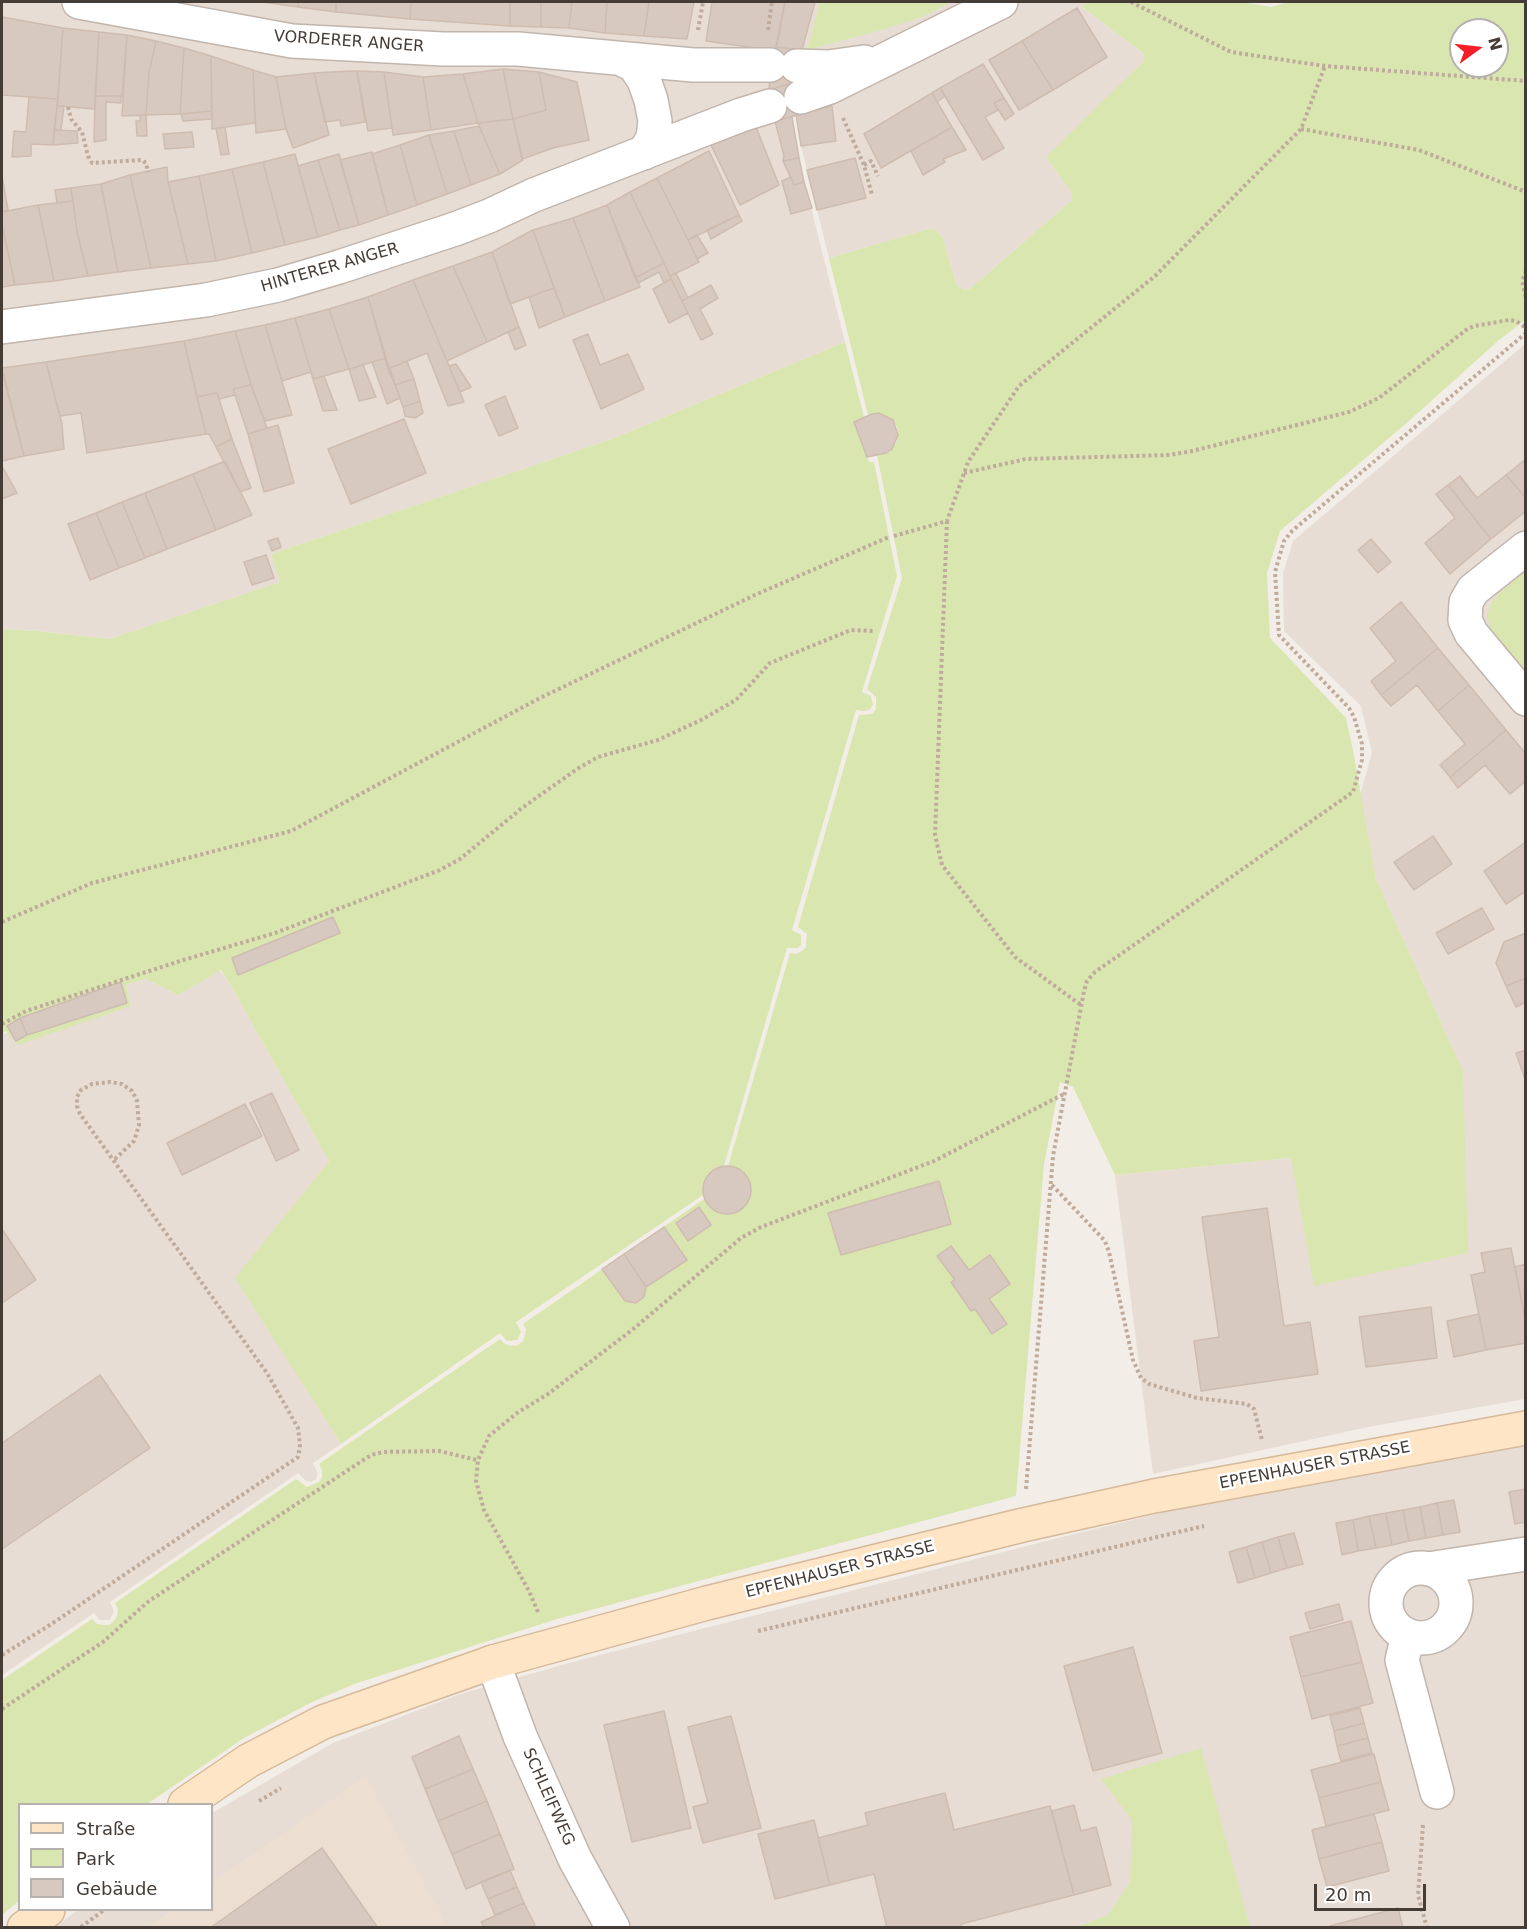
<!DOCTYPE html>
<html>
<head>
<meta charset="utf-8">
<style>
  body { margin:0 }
  #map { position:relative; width:1527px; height:1929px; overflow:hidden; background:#f3ede7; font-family:"DejaVu Sans",sans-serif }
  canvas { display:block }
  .frame { position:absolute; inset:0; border:3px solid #453c36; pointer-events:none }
  .legend { position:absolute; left:18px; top:1803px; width:195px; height:108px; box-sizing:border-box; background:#fff; border:2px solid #b5b1af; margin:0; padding:8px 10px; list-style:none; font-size:18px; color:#453c36 }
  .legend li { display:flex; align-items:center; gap:12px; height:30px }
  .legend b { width:30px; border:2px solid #b5b1af }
  .north { position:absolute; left:1449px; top:18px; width:60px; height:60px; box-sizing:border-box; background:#fff; border:2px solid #b5b1af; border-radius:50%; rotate:75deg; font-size:16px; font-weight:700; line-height:24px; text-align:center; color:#453c36 }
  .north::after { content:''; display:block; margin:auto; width:21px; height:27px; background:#f41d28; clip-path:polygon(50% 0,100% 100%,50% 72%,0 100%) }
  .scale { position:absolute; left:1314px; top:1884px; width:112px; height:27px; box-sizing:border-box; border:3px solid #453c36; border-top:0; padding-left:8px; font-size:18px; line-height:21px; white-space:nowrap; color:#453c36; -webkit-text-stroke:4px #fff; paint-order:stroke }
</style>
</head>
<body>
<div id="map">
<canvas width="1527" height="1929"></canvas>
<div class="frame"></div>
<ul class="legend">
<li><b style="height:8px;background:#fde5c6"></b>Straße</li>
<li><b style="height:16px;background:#d9e6b0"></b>Park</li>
<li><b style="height:16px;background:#d7c9bf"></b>Gebäude</li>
</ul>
<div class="north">N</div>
<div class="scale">20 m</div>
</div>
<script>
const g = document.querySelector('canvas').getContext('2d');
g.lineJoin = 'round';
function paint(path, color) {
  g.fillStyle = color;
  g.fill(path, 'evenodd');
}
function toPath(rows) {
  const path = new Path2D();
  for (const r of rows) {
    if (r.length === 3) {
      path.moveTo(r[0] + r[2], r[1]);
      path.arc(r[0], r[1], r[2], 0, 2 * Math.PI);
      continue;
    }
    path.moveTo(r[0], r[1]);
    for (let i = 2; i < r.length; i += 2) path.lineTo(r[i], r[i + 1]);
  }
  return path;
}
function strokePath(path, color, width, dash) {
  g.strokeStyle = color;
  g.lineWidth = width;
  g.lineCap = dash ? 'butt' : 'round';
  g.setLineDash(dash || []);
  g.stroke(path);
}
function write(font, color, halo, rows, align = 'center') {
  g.font = font + ' "DejaVu Sans",sans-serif';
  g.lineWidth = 5;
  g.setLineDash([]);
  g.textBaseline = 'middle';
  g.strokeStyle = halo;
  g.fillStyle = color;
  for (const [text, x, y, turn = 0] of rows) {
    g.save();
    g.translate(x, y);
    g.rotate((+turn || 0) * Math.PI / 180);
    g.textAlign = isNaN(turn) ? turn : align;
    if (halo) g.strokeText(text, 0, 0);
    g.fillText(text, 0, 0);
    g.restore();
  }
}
const residential = toPath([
  [2,2,1088,2,1081,6,1143,53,1144,61,1047,159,1072,193,1072,200,971,288,963,290,957,286,942,236,932,228,829,258,801,146,796,116,792,117,796,148,845,342,612,439,271,554,280,582,109,639,39,631,2,629],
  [1525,344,1525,1399,1368,1427,1153,1474,1115,1175,1291,1158,1463,1071,1376,879,1360,795,1372,753,1361,706,1284,631,1283,573,1293,541],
  [220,970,230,984,329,1161,236,1278,341,1444,313,1463,318,1473,316,1479,311,1482,306,1481,298,1473,110,1602,114,1611,110,1620,100,1620,94,1613,2,1675,2,1034,131,1006,126,985,146,979,178,995],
  [1525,1441,1525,1927,54,1928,78,1910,212,1910,212,1813,333,1743,460,1694,576,1661,1058,1538,1202,1503]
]);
const education = toPath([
  [366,1776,448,1927,146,1928,172,1910,212,1910,212,1882]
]);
const green = toPath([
  [820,2,952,2,924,16,885,29,807,50],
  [1088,2,1242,2,1271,7,1289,2,1525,2,1525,320,1498,341,1410,420,1280,531,1267,573,1270,638,1346,718,1353,750,1376,879,1463,1071,1468,1253,1314,1286,1291,1158,1115,1175,1073,1087,1060,1082,1044,1164,1016,1496,557,1619,354,1684,310,1703,244,1738,147,1804,20,1804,19,1901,2,1915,2,1680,92,1619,97,1624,103,1625,109,1625,114,1621,117,1616,118,1609,115,1603,296,1479,307,1487,319,1482,322,1477,322,1470,319,1464,500,1339,505,1344,511,1346,518,1345,523,1341,525,1335,526,1329,523,1324,704,1199,712,1209,727,1214,742,1208,748,1202,751,1194,747,1178,742,1171,728,1166,790,953,796,954,802,951,806,947,807,934,798,927,859,715,872,714,876,709,876,697,867,689,902,578,877,455,886,453,896,443,898,435,897,427,893,420,886,416,879,413,868,415,829,258,932,228,942,236,957,286,964,290,971,288,1072,200,1072,193,1047,159,1047,156,1144,61,1143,53,1081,6],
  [1461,30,1497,30,1497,66,1461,66],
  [845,342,864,417,854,422,869,462,874,462,897,576,862,692,871,696,873,705,869,710,864,711,856,710,792,930,801,935,801,945,798,948,787,948,724,1166,713,1170,707,1176,704,1183,703,1195,516,1322,521,1332,517,1340,507,1341,500,1333,341,1444,235,1278,329,1161,230,984,221,970,178,995,146,979,126,985,131,1006,18,1045,6,1031,2,1034,2,629,38,631,109,639,280,582,271,554,612,439],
  [1525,571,1525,671,1492,630,1487,617,1490,605,1498,594],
  [1201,1748,1250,1927,1077,1927,1108,1915,1130,1882,1132,1820,1101,1779]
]);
const building = toPath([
  [262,2,298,2,298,7,262,2],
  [298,2,336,2,336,12,298,7,298,2],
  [336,2,411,2,410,19,336,12,336,2],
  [411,2,510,2,510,26,410,19,411,2],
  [510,2,541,2,541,27,510,26,510,2],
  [541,2,572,2,569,28,541,27,541,2],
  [572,2,607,2,605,33,569,28,572,2],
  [607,2,649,2,644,36,605,33,607,2],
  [649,2,694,2,687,39,644,36,649,2],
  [712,2,785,2,776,51,706,41,712,2],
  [785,2,815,2,802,50,776,47,785,2],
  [1077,8,1107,57,1053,90,1022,41,1077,8],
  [2,17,63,28,58,99,2,95,2,17],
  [63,28,99,32,95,109,57,106,63,28],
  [99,32,127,35,122,96,95,96,99,32],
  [127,35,156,41,149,72,146,115,122,116,127,35],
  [156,41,184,48,180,114,146,115,149,72,156,41],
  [1022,41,1053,90,1019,110,989,60,1022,41],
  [776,47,802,50,792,83,769,90,771,51,776,51,776,47],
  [184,48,211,56,212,111,180,114,184,48],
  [211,56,253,70,255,123,212,129,211,56],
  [983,64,1004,98,994,103,998,110,985,117,1004,148,983,160,940,88,983,64],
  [503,69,513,119,478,123,463,74,503,69],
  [503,69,539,72,546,110,513,119,503,69],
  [253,70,276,77,286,129,256,133,253,70],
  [350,71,357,71,365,122,341,126,340,120,325,122,314,73,350,71],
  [357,71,384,72,392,128,368,131,357,71],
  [384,72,423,77,431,130,393,135,384,72],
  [539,72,577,82,589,140,553,148,522,159,513,119,546,110,539,72],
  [314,73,329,135,293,148,286,129,276,77,314,73],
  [463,74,478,123,431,130,423,77,463,74],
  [797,82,805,113,775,121,765,91,797,82],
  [940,88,945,96,937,102,932,93,940,88],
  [932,93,952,127,881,168,864,134,932,93],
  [95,96,121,96,121,103,106,102,106,140,94,142,95,96],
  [29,97,58,99,53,145,31,144,31,156,12,157,14,131,26,132,29,97],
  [1004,98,1014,114,1005,120,994,103,1004,98],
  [57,106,64,106,61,130,54,130,57,106],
  [832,106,836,141,801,146,796,115,832,106],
  [212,111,212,119,183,121,181,114,212,111],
  [140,115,146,115,147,136,137,136,136,121,140,121,140,115],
  [792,117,799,158,783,161,784,156,775,121,792,117],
  [513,119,523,160,500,174,478,123,513,119],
  [479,126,500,174,471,185,454,131,479,126],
  [225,127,229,154,221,155,216,128,225,127],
  [756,127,779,185,740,205,711,145,756,127],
  [952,127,966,150,943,159,945,162,923,175,911,151,952,127],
  [54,130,77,131,78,143,53,145,54,130],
  [454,131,471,185,447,194,429,135,454,131],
  [192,132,194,147,165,149,163,134,192,132],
  [429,135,447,194,417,205,400,145,429,135],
  [400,145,417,205,388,215,372,154,400,145],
  [709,151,739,215,688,240,657,178,709,151],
  [372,152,388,215,359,225,340,160,372,152],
  [295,154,318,237,285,245,263,162,295,154],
  [339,154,359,225,340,230,318,160,339,154],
  [799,158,804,182,794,185,783,161,799,158],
  [855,158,866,198,817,210,807,170,855,158],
  [318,160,340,230,318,237,298,166,318,160],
  [263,162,285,245,252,253,232,169,263,162],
  [167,167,168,182,188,264,151,268,130,175,167,167],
  [232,169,252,253,216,261,199,176,232,169],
  [130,175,151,268,118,272,101,184,130,175],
  [2,176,8,210,2,212,2,176],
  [199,176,216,261,188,264,168,182,199,176],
  [791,177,794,185,804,182,812,208,791,214,782,181,791,177],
  [657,178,699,262,670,276,630,192,657,178],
  [101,184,118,272,88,276,77,232,71,188,101,184],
  [71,188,73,201,57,203,55,190,71,188],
  [630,192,664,263,635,278,607,205,630,192],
  [73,201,77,232,88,276,54,281,38,205,73,201],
  [38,205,54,281,15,285,2,225,2,212,38,205],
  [607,205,640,287,605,301,573,218,607,205],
  [739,215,742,221,711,239,707,230,739,215],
  [573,218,605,301,565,317,533,230,573,218],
  [2,225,15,285,2,287,2,225],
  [533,230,554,288,510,304,492,252,533,230],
  [697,235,708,253,697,259,688,240,697,235],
  [492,252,519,327,487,342,453,266,492,252],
  [664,263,671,279,664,283,659,272,638,283,635,278,664,263],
  [453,266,487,342,447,361,413,280,453,266],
  [676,273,688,298,682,301,670,276,676,273],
  [671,279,688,313,669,323,653,289,671,279],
  [413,280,449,366,464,402,448,406,427,353,388,369,368,297,413,280],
  [711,285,718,298,700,309,713,334,701,340,682,301,711,285],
  [554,288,565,317,539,328,529,297,554,288],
  [368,297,386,358,349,369,329,309,368,297],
  [329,309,349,369,313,379,295,318,329,309],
  [295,318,311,372,282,381,265,325,295,318],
  [265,325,292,415,265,421,251,385,235,331,265,325],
  [519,327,526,345,515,350,508,332,519,327],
  [235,331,251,385,233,389,235,395,219,399,217,393,197,397,184,341,235,331],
  [588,334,600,365,628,354,644,389,601,409,573,340,588,334],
  [184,341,206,434,87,453,81,413,60,416,46,362,184,341],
  [386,358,400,398,387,404,372,362,386,358],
  [407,361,414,379,395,385,388,369,407,361],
  [46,362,62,424,64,449,24,456,2,368,46,362],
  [456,364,471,387,460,392,449,366,456,364],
  [363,365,376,397,359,401,349,369,363,365],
  [2,371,24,456,2,461,2,371],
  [324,376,337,410,323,411,313,379,324,376],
  [414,379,420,401,403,407,395,385,414,379],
  [251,385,267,428,248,434,233,389,251,385],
  [217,393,232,439,216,447,209,434,206,434,197,397,217,393],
  [505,396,518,428,499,436,485,405,505,396],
  [420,401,423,413,415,418,405,416,403,407,420,401],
  [879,413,893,420,898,435,892,449,886,453,867,457,854,422,872,414,879,413],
  [404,419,426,473,351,504,328,449,404,419],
  [278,425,294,483,264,492,248,434,278,425],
  [232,439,251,488,240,492,216,447,232,439],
  [1526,459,1526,498,1506,475,1526,459],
  [225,461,252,515,216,530,193,474,225,461],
  [2,466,17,493,2,499,2,466],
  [193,474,216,530,167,549,145,493,193,474],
  [1506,475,1526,498,1526,511,1491,539,1448,485,1460,476,1477,498,1506,475],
  [1448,485,1491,539,1450,574,1425,543,1455,518,1436,494,1448,485],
  [145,493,167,549,145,558,122,502,145,493],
  [122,502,145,558,119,568,96,513,122,502],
  [96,513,119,568,90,580,68,524,96,513],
  [278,538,281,547,272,551,268,541,278,538],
  [1371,539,1391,562,1378,573,1358,550,1371,539],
  [266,555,274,578,252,585,244,562,266,555],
  [1401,602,1438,648,1381,695,1371,681,1396,661,1370,628,1401,602],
  [1438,648,1469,685,1438,711,1417,685,1391,706,1381,695,1438,648],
  [1469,685,1506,730,1450,777,1440,765,1465,744,1438,711,1469,685],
  [1506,730,1526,754,1526,781,1510,794,1485,765,1458,788,1450,777,1506,730],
  [1433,836,1452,864,1414,890,1394,862,1433,836],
  [1526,842,1526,891,1506,904,1484,871,1526,842],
  [1482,908,1494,929,1448,954,1436,933,1482,908],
  [333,917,340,933,238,975,232,958,333,917],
  [1526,933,1526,978,1506,986,1496,963,1504,942,1526,933],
  [1526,978,1526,1002,1516,1007,1506,986,1526,978],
  [121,982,127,1003,27,1035,20,1018,121,982],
  [20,1018,27,1035,16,1041,7,1026,20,1018],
  [1526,1050,1526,1078,1525,1079,1516,1053,1526,1050],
  [272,1093,299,1150,276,1161,250,1103,272,1093],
  [245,1104,262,1136,182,1175,167,1143,245,1104],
  [727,1190,24],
  [939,1181,951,1224,841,1255,828,1213,939,1181],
  [699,1207,711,1225,688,1241,676,1223,699,1207],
  [1267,1208,1284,1326,1310,1322,1318,1374,1201,1391,1194,1341,1219,1337,1202,1217,1267,1208],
  [664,1227,687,1260,646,1287,624,1254,664,1227],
  [2,1229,36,1280,2,1303,2,1229],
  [951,1246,969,1270,990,1255,1010,1284,989,1299,1007,1324,992,1334,975,1309,971,1311,951,1282,955,1280,937,1256,951,1246],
  [1511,1248,1526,1324,1526,1343,1486,1350,1471,1275,1485,1272,1481,1253,1511,1248],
  [624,1254,646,1287,644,1297,636,1303,625,1301,602,1269,624,1254],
  [1526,1264,1526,1324,1515,1267,1526,1264],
  [1431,1307,1437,1358,1366,1367,1359,1317,1431,1307],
  [1479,1314,1486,1350,1454,1357,1447,1321,1479,1314],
  [100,1375,150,1448,2,1549,2,1443,100,1375],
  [1526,1489,1526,1522,1515,1524,1509,1492,1526,1489],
  [1454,1500,1460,1532,1443,1535,1437,1503,1454,1500],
  [1437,1503,1443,1535,1426,1538,1420,1507,1437,1503],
  [1420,1507,1426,1538,1409,1541,1403,1510,1420,1507],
  [1403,1510,1409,1541,1392,1545,1386,1513,1403,1510],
  [1386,1513,1392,1545,1376,1548,1369,1516,1386,1513],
  [1369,1516,1376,1548,1358,1551,1353,1520,1369,1516],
  [1353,1520,1358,1551,1342,1555,1336,1523,1353,1520],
  [1294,1533,1303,1564,1287,1568,1278,1537,1294,1533],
  [1278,1537,1287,1568,1271,1573,1262,1542,1278,1537],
  [1262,1542,1271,1573,1255,1578,1246,1547,1262,1542],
  [1246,1547,1255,1578,1238,1583,1229,1552,1246,1547],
  [1339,1604,1343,1620,1310,1629,1305,1613,1339,1604],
  [1351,1621,1362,1662,1301,1677,1290,1637,1351,1621],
  [1133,1647,1162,1753,1093,1771,1064,1666,1133,1647],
  [1362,1662,1373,1703,1312,1719,1301,1677,1362,1662],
  [1360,1708,1364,1723,1334,1731,1330,1716,1360,1708],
  [664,1711,691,1828,632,1842,604,1725,664,1711],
  [731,1716,761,1828,703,1843,693,1807,708,1803,688,1727,731,1716],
  [1364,1723,1368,1738,1337,1746,1334,1731,1364,1723],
  [459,1736,473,1769,425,1789,412,1757,459,1736],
  [1368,1738,1372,1753,1341,1761,1337,1746,1368,1738],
  [1374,1754,1381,1782,1319,1798,1311,1770,1374,1754],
  [473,1769,487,1801,438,1821,425,1789,473,1769],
  [1381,1782,1389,1810,1326,1826,1319,1798,1381,1782],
  [945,1793,954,1830,1050,1806,1074,1895,961,1924,962,1928,887,1928,874,1874,830,1885,818,1838,868,1825,865,1813,945,1793],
  [487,1801,500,1834,452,1854,438,1821,487,1801],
  [1074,1805,1081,1831,1096,1827,1111,1885,1074,1895,1052,1811,1074,1805],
  [1374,1814,1382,1842,1319,1859,1312,1830,1374,1814],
  [814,1820,830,1885,775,1899,758,1834,814,1820],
  [500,1834,514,1869,466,1889,452,1854,500,1834],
  [1382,1842,1389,1871,1327,1887,1319,1859,1382,1842],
  [322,1848,378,1928,210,1928,322,1848],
  [510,1870,517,1887,488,1899,481,1882,510,1870],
  [517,1887,524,1903,495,1915,488,1899,517,1887],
  [524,1903,535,1925,531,1928,485,1928,481,1922,524,1903],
  [1398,1908,1403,1928,1331,1928,1330,1926,1398,1908]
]);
const path = toPath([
  [1131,2,1231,52,1325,66,1526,81],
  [698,30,703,2],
  [768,30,772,2],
  [68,107,71,119,82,132,88,156,92,163,142,160,146,163,148,172],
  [843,118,864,165,872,195],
  [1301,129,1419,150,1526,192],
  [864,165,871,161,878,176],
  [1526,271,1522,281,1526,298],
  [964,473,1026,459,1170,455,1192,451,1349,412,1379,398,1466,330,1474,326,1509,320,1516,321,1526,328],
  [947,521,935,835,942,865,1015,957,1081,1005],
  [894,536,947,521,968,462,1019,386,1155,276,1301,129,1325,66],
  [2,922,92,883,291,831,540,698,757,594,889,537],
  [2,1024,26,1011,180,961,275,933,440,870,460,859,522,808,577,769,598,757,658,740,701,720,736,700,770,663,851,630,875,631],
  [1052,1185,1105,1241,1109,1252,1133,1360,1141,1378,1149,1384,1197,1398,1247,1404,1254,1409,1262,1440],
  [1026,1489,1053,1156,1084,991,1087,981,1095,972,1353,792,1362,760,1362,744,1354,717,1349,708,1279,635,1275,572,1284,541,1292,531,1526,333],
  [538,1612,529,1591,484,1510,476,1481,478,1460,489,1436,517,1413,548,1394,632,1330,741,1238,761,1227,934,1161,1064,1094],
  [758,1631,1204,1526],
  [2,1655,53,1623,298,1457,300,1445,298,1428,267,1373,80,1114,77,1106,77,1097,81,1090,92,1084,110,1082,122,1084,132,1091,137,1101,139,1125,134,1141,114,1160],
  [2,1709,103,1642,149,1601,371,1455,383,1452,439,1451,477,1460],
  [259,1801,281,1788],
  [1423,1825,1418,1895,1427,1928],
  [81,1927,104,1910]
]);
const street = toPath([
  [79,2,292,41,443,49,518,49,693,65,770,65],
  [621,59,634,65,644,80,651,100,655,121,653,138,644,153],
  [797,66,828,67,864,62],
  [801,97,830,87,1001,2],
  [2,327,206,300,278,285,339,267,455,229,489,216,534,195,741,115,770,106],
  [1526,548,1473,590,1466,602,1465,620,1471,633,1526,699],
  [1421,1603,35],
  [1428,1569,1526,1554],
  [1408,1636,1402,1660,1437,1792],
  [493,1662,520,1736,575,1859,613,1928]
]);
const secondary = toPath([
  [185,1804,248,1761,323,1722,493,1662,707,1603,1023,1525,1154,1496,1526,1428],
  [24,1928,48,1910]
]);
const streetNames = [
  ["VORDERER ANGER",349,42,4],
  ["HINTERER ANGER",330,268,-16],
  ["EPFENHAUSER STRASSE",1315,1466,-11],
  ["EPFENHAUSER STRASSE",840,1570,-14],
  ["SCHLEIFWEG",548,1797,66]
];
paint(residential, '#e7ddd5');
paint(education, '#ecdfd1');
paint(green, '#d9e6b0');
paint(building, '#d7c9bf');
strokePath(building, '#cfbcb0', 1.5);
strokePath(street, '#c1b5ac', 36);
strokePath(secondary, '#d5b99a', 36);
strokePath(path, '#bfab9b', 4, [3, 3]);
strokePath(street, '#fff', 33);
strokePath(secondary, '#fde5c6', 33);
write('16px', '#453c36', '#fff', streetNames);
</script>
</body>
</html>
